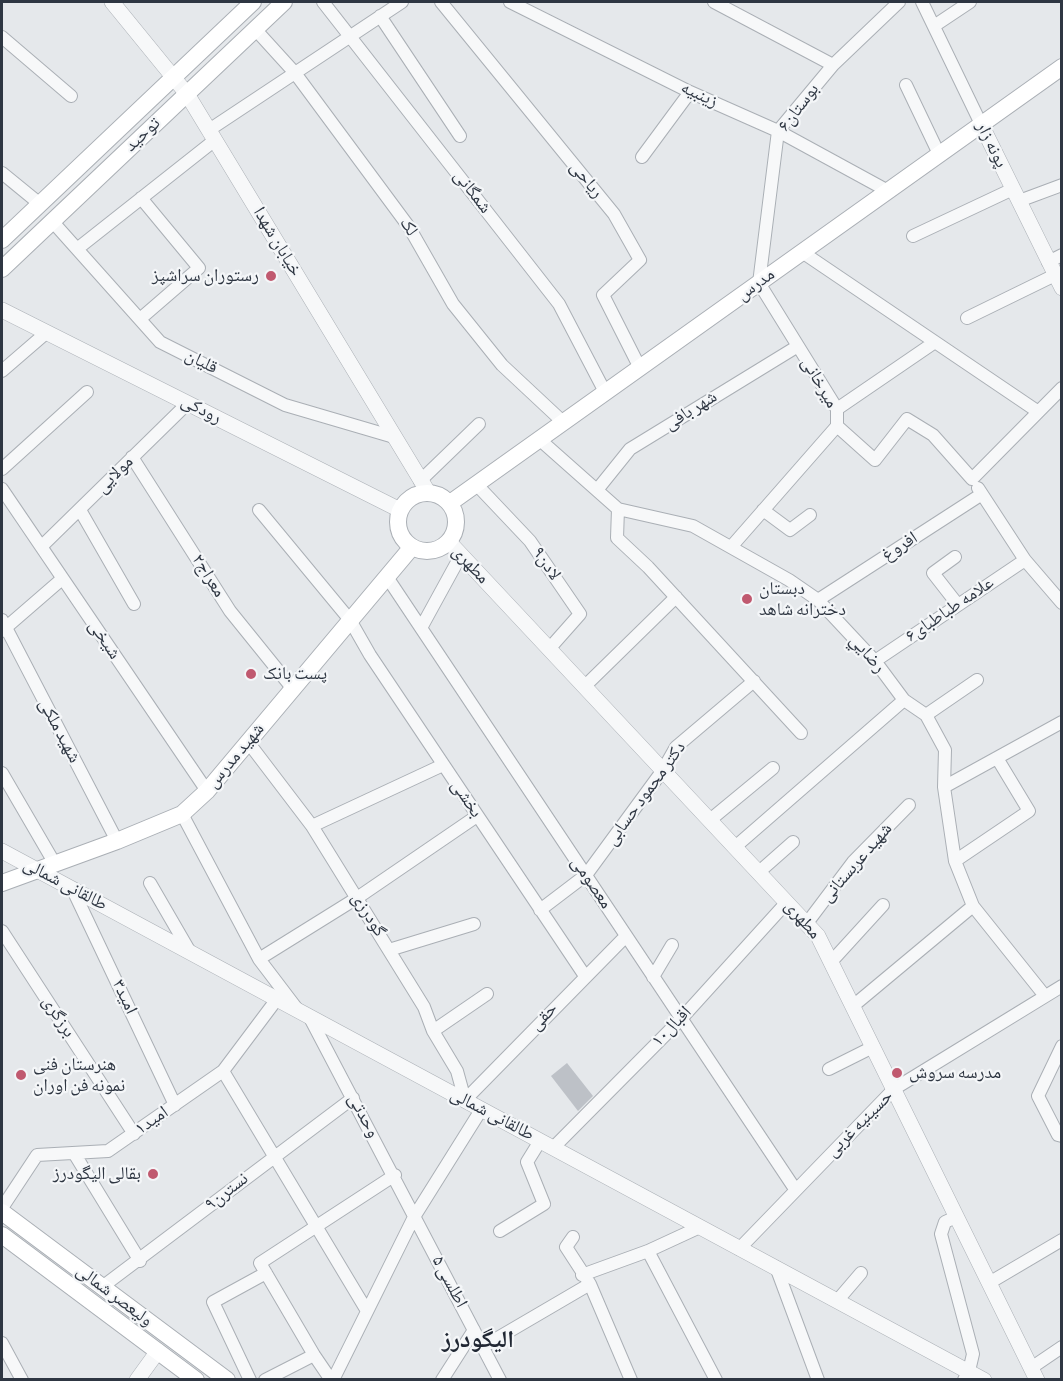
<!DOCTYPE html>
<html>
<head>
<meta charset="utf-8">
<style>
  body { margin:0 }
  #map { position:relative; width:1063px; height:1381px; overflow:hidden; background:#e5e8eb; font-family:"Sofia Sans Condensed",sans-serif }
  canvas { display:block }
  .frame { position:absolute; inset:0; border:3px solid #2e3642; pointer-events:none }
</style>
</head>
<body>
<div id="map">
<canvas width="1063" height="1381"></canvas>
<div class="frame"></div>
</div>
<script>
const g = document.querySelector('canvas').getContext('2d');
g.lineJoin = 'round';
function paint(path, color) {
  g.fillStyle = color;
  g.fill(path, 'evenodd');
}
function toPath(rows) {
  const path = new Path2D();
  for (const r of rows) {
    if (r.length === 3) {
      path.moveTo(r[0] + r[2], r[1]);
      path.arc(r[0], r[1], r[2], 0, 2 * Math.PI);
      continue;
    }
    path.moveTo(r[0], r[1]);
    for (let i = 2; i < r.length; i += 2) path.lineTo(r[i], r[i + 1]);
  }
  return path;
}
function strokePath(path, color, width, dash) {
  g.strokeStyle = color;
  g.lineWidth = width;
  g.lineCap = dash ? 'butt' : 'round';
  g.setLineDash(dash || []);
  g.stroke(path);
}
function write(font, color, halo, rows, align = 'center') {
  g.font = font + ' "Sofia Sans Condensed","Noto Naskh Arabic",sans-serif';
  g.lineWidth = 4.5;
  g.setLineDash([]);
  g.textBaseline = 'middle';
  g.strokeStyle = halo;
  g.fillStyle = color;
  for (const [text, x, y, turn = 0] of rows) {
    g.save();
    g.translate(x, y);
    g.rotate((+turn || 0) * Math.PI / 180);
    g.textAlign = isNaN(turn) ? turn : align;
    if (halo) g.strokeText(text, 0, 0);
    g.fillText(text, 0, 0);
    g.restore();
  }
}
const building = toPath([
  [567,1063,593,1096,578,1111,551,1076]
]);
const minor = toPath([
  [323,2,559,304,605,392],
  [441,2,614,214,640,260,603,295,640,368],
  [510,2,690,92,778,131,888,191],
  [714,2,833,65],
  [899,2,833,65,778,131,759,283,837,409,837,426,875,460,907,419,933,435,972,479,1062,388],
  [922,2,981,124],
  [380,16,460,136],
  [934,26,970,2],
  [255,29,295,73,409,227,453,304,502,365,563,422],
  [2,37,71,96],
  [906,85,939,154],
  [209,130,402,2],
  [642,157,690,92],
  [2,173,40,204],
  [1019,201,1062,185],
  [52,221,160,342,285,405,394,437],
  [913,236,1013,189],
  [77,249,215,140],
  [802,252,1037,411],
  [1048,262,1062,255],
  [967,318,1055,275],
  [140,319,199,268,141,198],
  [2,371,46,333],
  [837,409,935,342],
  [539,439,618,509,693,526,789,580,818,600,875,661,904,700,926,715,945,750,944,787,955,861,973,906,1045,996],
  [132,457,230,611,293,689],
  [2,469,87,392],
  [420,481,479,424],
  [476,484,530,541,580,614,549,649],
  [978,488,1025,560,1062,603],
  [2,489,207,791],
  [597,490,630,449,798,346],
  [618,509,617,538,648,567,801,733],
  [80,510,134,604],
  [259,510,350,620,370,655,585,976],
  [763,510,790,530,810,515],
  [42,546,188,403],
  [731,547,837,426],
  [955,557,933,573,958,605],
  [387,577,795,1189],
  [818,600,982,494],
  [2,620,117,841],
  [421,628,461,555],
  [2,631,62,579],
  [875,661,1025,560],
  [585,686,676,597],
  [926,715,977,680],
  [248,742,312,826,424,1007,433,1031,457,1071,465,1100],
  [2,773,55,864],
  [944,787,1062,722],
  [182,814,259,959,297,1009],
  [710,820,773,768],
  [312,826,443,765],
  [735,847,904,700],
  [955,861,1029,811,997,758],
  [759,872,793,842],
  [150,883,190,952],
  [72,888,175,1105],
  [540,910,586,875,663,770,676,747,754,681],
  [807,923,853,862,909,805],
  [2,931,134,1134],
  [389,950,474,924],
  [259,959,357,898,477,816],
  [831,962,883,905],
  [653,977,672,945],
  [853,1006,973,906],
  [309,1016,500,1380],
  [433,1031,487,994],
  [1062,1046,1038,1096,1058,1135,1062,1136],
  [829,1069,873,1047],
  [223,1071,367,1311],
  [465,1100,626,936],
  [553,1148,681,1019,787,902],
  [74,1153,140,1261],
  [2,1208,37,1155,108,1151,223,1071,277,999],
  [956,1217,945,1222,941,1234,973,1354,969,1371,964,1380],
  [500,1231,544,1204,527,1162,540,1141],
  [739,1249,894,1089,1062,986],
  [648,1251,716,1380],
  [776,1267,818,1380],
  [582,1275,648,1251,700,1227],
  [989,1283,1062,1240],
  [590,1284,631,1380],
  [102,1287,353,1098],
  [837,1301,861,1273],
  [2,1343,22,1380],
  [484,1346,590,1284,566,1247,573,1237],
  [1031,1368,1062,1347],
  [250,1380,213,1302,266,1273],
  [265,1380,314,1355],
  [331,1380,314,1355,260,1263,395,1175],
  [333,1380,414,1217,481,1110],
  [442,1380,474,1330]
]);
const tertiary = toPath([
  [112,2,187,94,428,492],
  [981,124,1062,288],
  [2,310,400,510],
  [449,542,818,936,1037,1380],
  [2,851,984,1380],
  [137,1380,158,1351]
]);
const secondary = toPath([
  [2,240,253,2],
  [2,269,284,2],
  [427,522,29],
  [450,503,1062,67],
  [2,883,117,841,182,814,207,791,412,547],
  [2,1212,227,1380],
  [2,1235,196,1380]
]);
const markers = [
  [271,276,6,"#c0596f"],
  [747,599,6,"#c0596f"],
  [251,674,6,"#c0596f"],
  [897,1073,6,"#c0596f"],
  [21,1075,6,"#c0596f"],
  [153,1174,6,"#c0596f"]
];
const streetNames = [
  ["زینبیه",699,95,25],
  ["بوستان۶",799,108,-53],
  ["توحید",143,135,-43],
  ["پونه زار",991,145,64],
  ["ریاحی",586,180,51],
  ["شمگانی",472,192,52],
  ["لک",408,227,57],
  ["خیابان شهدا",277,242,59],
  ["مدرس",756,285,-36],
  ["قلیان",201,362,27],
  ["میرخانی",819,383,60],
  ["رودکی",201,410,27],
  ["شهر بافی",691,411,-32],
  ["مولایی",115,475,-45],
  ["افروغ",900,547,-33],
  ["لادن۹",546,564,56],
  ["مطهری",470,565,47],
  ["معراج۲",208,576,58],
  ["علامه طباطبای۶",950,610,-34],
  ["شیخی",104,640,56],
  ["رضایي",867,654,49],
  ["شهید ملکی",59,731,62],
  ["شهید مدرس",236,756,-50],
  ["دکتر محمود حسابی",646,794,-54],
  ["بخشی",466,799,56],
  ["شهید عربستانی",857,863,-49],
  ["معصومی",591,883,56],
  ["طالقانی شمالی",65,885,28],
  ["گودرزی",368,915,58],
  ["مطهری",802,920,49],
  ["امید۳",124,997,65],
  ["برزگری",58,1017,57],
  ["حقی",544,1017,-46],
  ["اقبال۱۰",672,1027,-46],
  ["طالقانی شمالی",492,1115,28],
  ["وحدتی",363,1116,62],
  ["امید۱",152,1121,-35],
  ["حسینیه غربی",860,1124,-45],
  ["نسترن۹",227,1192,-38],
  ["اطلسی ۵",449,1282,62],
  ["ولیعصر شمالی",114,1296,37]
];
const poiNames = [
  ["رستوران سراشپز",259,276,"right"],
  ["دبستان",759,589],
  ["دخترانه شاهد",759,610],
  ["پست بانک",263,674],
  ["هنرستان فنی",33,1065],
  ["نمونه فن اوران",33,1086],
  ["مدرسه سروش",909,1073],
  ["بقالی الیگودرز",141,1174,"right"]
];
const districtNames = [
  ["الیگودرز",478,1341]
];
paint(building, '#bdc1c7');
strokePath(minor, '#aaafb5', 14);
strokePath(tertiary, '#aaafb5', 16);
strokePath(secondary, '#aaafb5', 18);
strokePath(minor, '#f7f8f9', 12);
strokePath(tertiary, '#f7f8f9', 15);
strokePath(secondary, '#fff', 16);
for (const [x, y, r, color] of markers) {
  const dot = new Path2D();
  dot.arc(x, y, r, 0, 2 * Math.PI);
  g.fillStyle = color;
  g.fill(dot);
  strokePath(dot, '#f4f6f8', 2);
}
write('18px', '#2e3642', '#f4f6f8', streetNames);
write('18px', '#2e3642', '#f4f6f8', poiNames, 'left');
write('bold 24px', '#202733', '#f4f6f8', districtNames);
</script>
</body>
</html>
